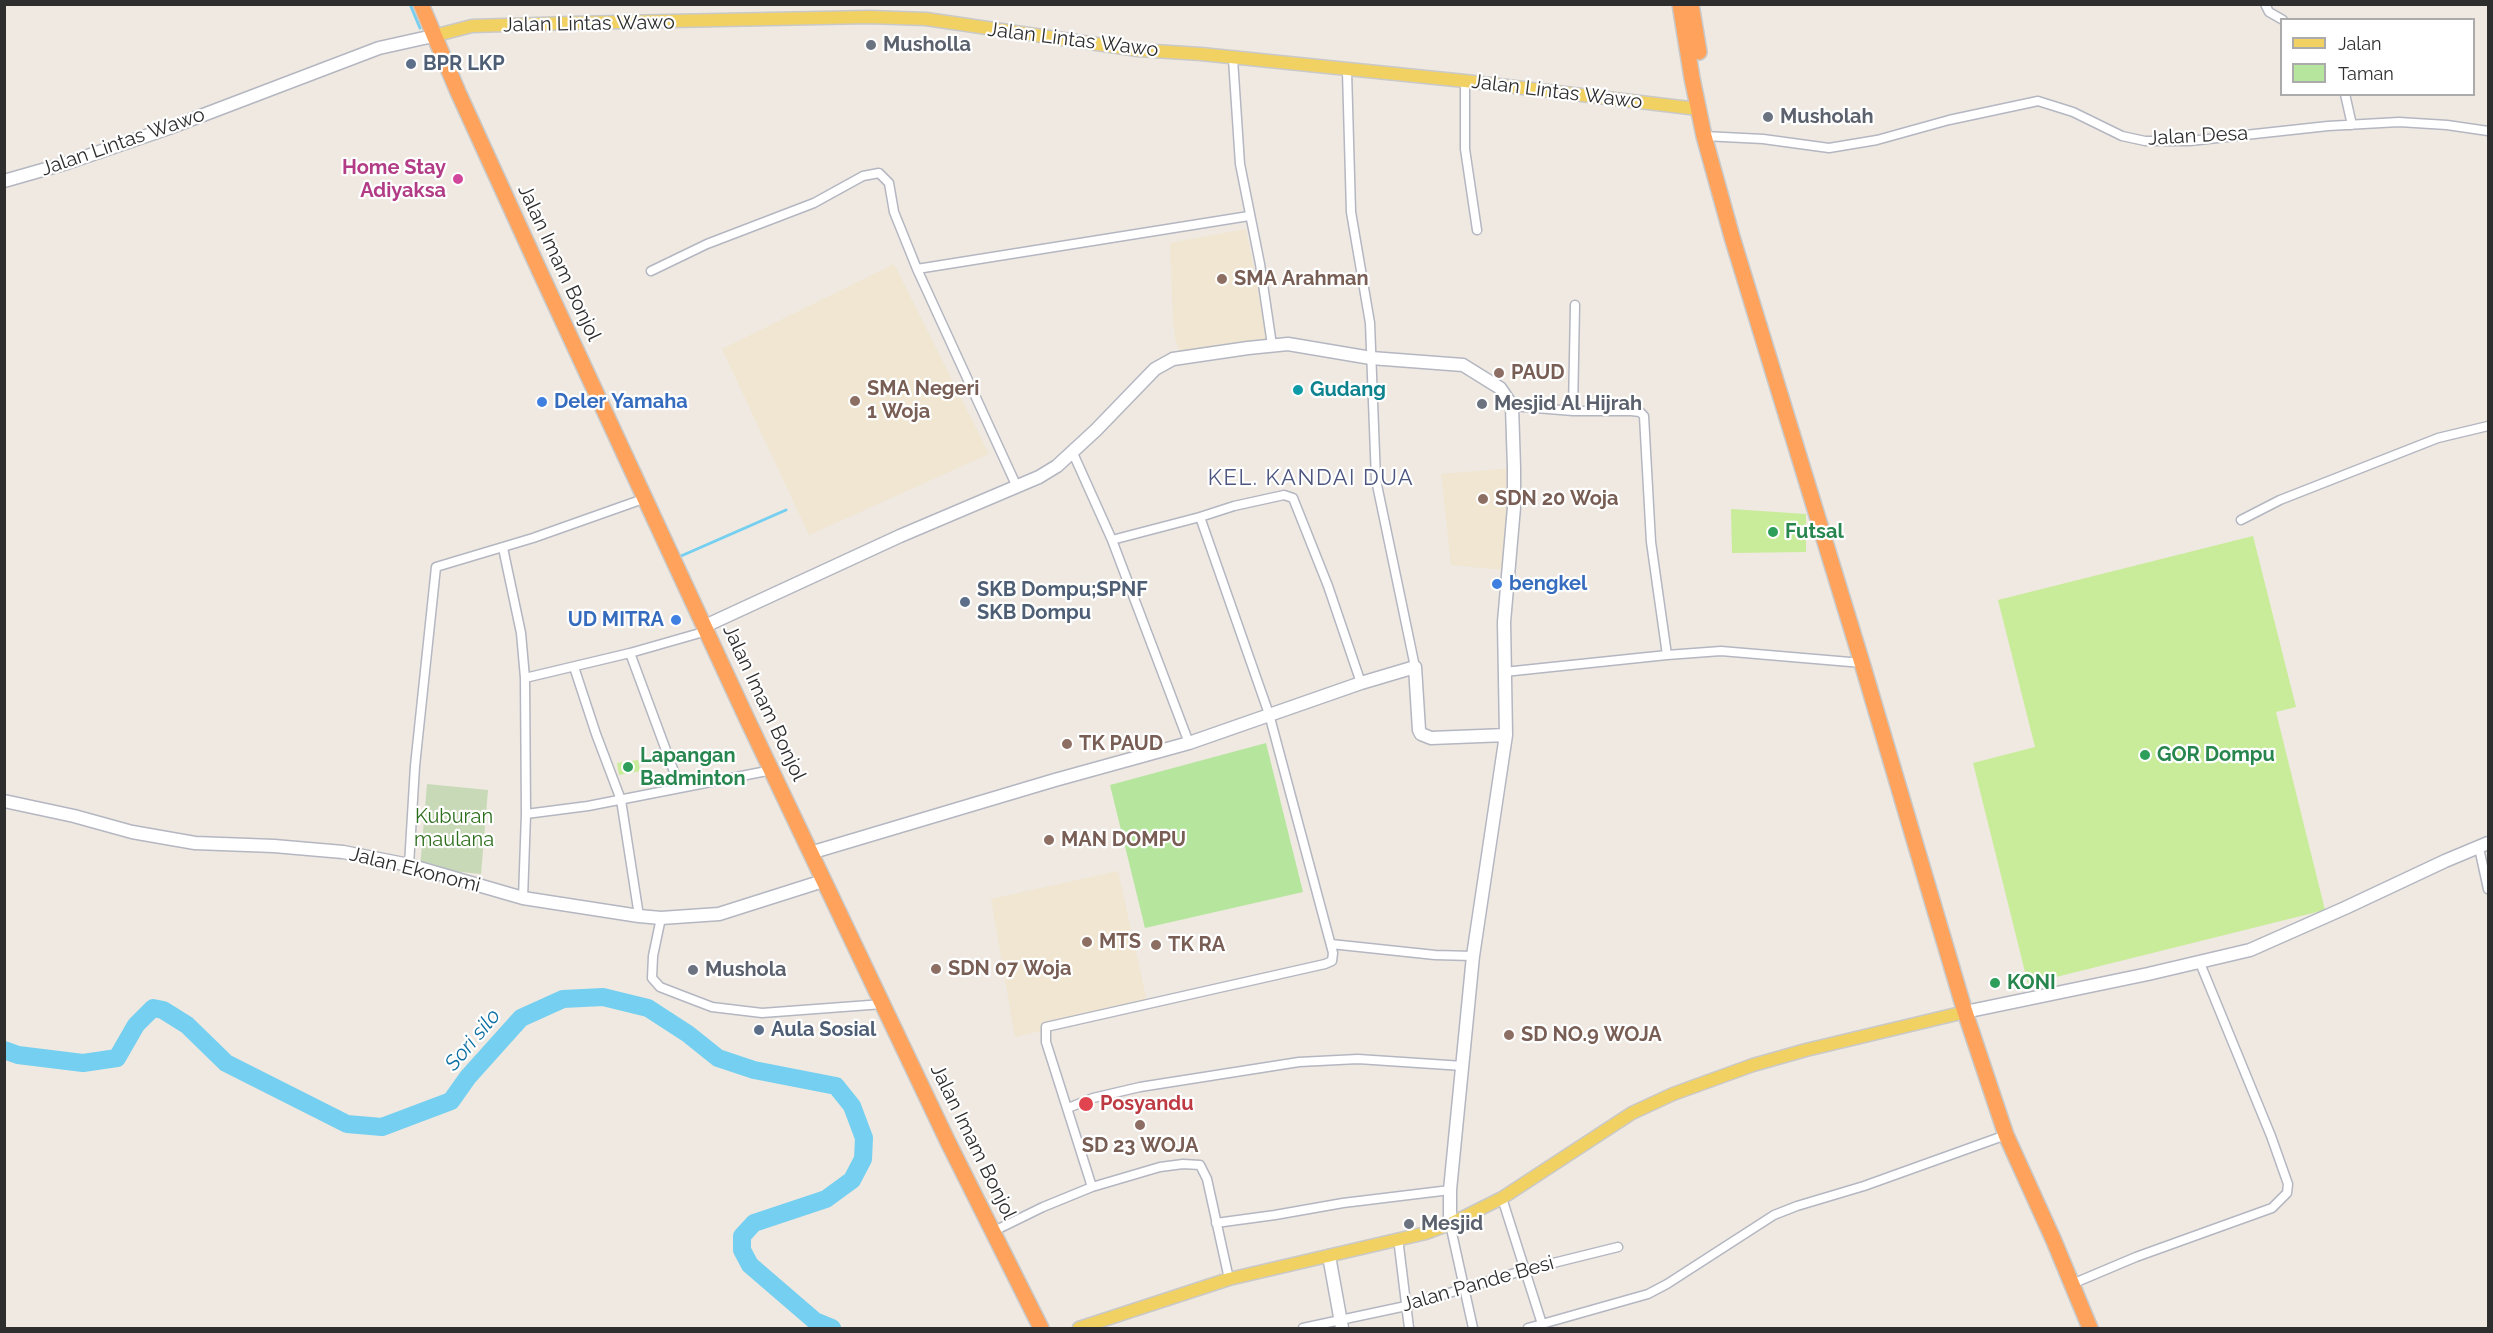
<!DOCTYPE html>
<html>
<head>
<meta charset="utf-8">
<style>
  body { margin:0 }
  #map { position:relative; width:2493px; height:1333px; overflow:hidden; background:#efe9e1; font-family:Raleway,sans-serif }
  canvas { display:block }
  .frame { position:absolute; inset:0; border:6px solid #2e2e2e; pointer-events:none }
  .legend { position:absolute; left:2280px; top:18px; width:195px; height:78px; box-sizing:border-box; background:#fff; border:2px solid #ababab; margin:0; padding:8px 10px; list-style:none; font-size:18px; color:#2e2e2e }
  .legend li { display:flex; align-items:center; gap:12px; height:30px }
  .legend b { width:30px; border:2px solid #ababab }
</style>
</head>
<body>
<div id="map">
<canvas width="2493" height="1333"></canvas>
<div class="frame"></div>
<ul class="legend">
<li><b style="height:8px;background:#f2d163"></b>Jalan</li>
<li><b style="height:16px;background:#b6e59e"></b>Taman</li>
</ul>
</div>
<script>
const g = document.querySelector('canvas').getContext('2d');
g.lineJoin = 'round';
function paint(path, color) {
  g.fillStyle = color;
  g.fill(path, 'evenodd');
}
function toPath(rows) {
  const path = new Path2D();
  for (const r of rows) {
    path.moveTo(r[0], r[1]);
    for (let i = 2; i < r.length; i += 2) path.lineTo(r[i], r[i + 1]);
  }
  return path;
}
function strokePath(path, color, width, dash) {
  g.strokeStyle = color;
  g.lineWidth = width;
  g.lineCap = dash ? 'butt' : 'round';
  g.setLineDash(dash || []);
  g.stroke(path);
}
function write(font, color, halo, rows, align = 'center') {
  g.font = font + ' Raleway,sans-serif';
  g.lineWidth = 4.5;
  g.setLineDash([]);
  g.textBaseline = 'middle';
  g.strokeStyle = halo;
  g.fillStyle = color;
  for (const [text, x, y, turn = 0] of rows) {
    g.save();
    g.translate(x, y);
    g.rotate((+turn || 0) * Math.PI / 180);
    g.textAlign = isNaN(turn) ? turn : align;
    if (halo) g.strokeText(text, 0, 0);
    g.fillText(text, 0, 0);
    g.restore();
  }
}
const education = toPath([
  [1246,229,1268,341,1180,353,1175,338,1173,321,1170,243],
  [894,264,989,454,809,535,722,349],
  [1512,468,1503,570,1451,565,1441,474],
  [1118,871,1148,1006,1015,1037,991,899]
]);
const green = toPath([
  [1266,743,1303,892,1145,928,1110,785]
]);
const cemetery = toPath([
  [427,784,488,790,481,874,420,868]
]);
const pitch = toPath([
  [1731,509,1806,514,1806,552,1732,553],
  [2253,536,2296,707,2276,712,2325,910,2028,984,1973,763,2035,747,1998,600],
  [638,760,640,771,619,775,617,763]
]);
const stream = toPath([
  [410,4,420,28],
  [681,556,786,510]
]);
const river = toPath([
  [4,1050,18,1055,83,1063,117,1058,136,1025,153,1008,163,1010,187,1025,226,1063,347,1124,382,1127,451,1101,468,1077,521,1018,563,999,603,997,648,1008,688,1034,718,1058,754,1070,836,1086,852,1106,864,1138,863,1159,852,1180,826,1199,754,1223,742,1236,742,1250,750,1265,815,1321,832,1328]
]);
const street = toPath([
  [2265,4,2269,12,2283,20],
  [1233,59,1240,164,1260,264,1272,345],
  [1347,71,1351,212,1370,323,1376,480,1415,667],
  [1465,81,1465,149,1477,230],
  [2345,94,2352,125],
  [1704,136,1763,139,1829,148,1877,140,1949,120,2038,101,2073,112,2122,136,2145,141,2190,141,2328,126,2399,122,2447,125,2488,131],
  [917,269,1249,216],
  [651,271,707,244,814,203,863,176,879,173,889,183,894,212,917,269,1017,487],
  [1512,406,1573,411,1631,411,1640,412,1644,416,1651,542,1667,655,1721,651,1862,663],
  [1573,411,1575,305],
  [1072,451,1112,540,1189,743],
  [1200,517,1234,506,1284,495,1293,498,1328,586,1361,683],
  [2241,520,2280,500,2438,438,2488,426],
  [503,548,521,633,525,678,526,814,523,898],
  [630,653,680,788],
  [574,667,596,734,621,800,639,916],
  [1504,672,1667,655],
  [525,678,630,653,707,631],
  [526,814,588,806,772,770],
  [2479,848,2488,889],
  [409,865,415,766,436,567,533,538,646,498],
  [661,918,653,956,652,978,660,987,678,994,712,1007,762,1013,883,1004],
  [1331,944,1435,955,1473,956],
  [1068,1108,1093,1098,1140,1087,1299,1062,1358,1059,1463,1066],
  [1092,1187,1046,1042,1046,1027,1325,964,1332,961,1333,953,1269,714,1200,517,1112,540],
  [1502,1198,1542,1324],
  [1216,1223,1275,1215,1343,1203,1450,1190],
  [1450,1224,1473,1328],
  [994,1231,1043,1207,1092,1187,1160,1167,1183,1164,1200,1165,1207,1179,1229,1279],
  [1398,1238,1409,1328],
  [2072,1284,2136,1257,2272,1208,2287,1193,2288,1184,2271,1136,2200,963],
  [1303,1328,1406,1306,1525,1270,1618,1247],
  [1528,1328,1648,1294,1667,1284,1774,1215,1797,1206,1864,1186,2006,1135]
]);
const secondary = toPath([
  [4,181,67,163,169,128,379,48,433,36],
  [705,626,900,536,1039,477,1057,466,1096,430,1155,369,1173,359,1248,348,1288,344,1371,358,1463,365,1500,388,1512,406,1514,468,1514,507,1504,622,1506,735,1473,956,1450,1190,1450,1224],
  [4,801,74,816,132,832,195,843,274,846,343,852,409,865,523,898,639,916,661,918,719,914,823,881],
  [810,853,1055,780,1189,743,1361,683,1415,667,1419,730,1421,734,1431,738,1506,735],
  [1965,1012,2148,974,2250,950,2345,908,2445,861,2488,843],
  [1329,1256,1342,1328]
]);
const primary = toPath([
  [433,36,472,26,571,23,869,17,926,19,1138,50,1201,54,1465,81,1698,109],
  [1079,1328,1229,1279,1426,1233,1450,1224,1502,1198,1632,1113,1673,1094,1753,1065,1806,1050,1965,1012]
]);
const highway = toPath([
  [421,4,458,92,541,274,747,719,948,1142,1041,1328],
  [1680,4,1692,78,1704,136,1732,237,1862,663,1965,1012,2006,1135,2054,1241,2090,1328],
  [1691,4,1699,52]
]);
const markers = [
  [871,45,6,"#6b7280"],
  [411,64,6,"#5c6f8a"],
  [1768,117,6,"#6b7280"],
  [458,179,6,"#d1479c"],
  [1222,279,6,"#8d6e63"],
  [1499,373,6,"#8d6e63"],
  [1298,390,6,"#0f9aa8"],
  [855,401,6,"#8d6e63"],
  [542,402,6,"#3f7fe0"],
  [1482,404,6,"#6b7280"],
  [1483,499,6,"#8d6e63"],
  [1773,532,6,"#2e9e5b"],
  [1497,584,6,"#3f7fe0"],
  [965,602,6,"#5c6f8a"],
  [676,620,6,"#3f7fe0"],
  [1067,744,6,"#8d6e63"],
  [2145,755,6,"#2e9e5b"],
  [628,767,6,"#2e9e5b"],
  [1049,840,6,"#8d6e63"],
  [1087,942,6,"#8d6e63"],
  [1156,945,6,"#8d6e63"],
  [936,969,6,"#8d6e63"],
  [693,970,6,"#6b7280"],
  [1995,983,6,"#2e9e5b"],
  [759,1030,6,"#5c6f8a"],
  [1509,1035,6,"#8d6e63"],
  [1086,1104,8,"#e0444e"],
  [1140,1125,6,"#8d6e63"],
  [1409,1224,6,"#6b7280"]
];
const streetNames = [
  ["Jalan Lintas Wawo",589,24,-1],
  ["Jalan Lintas Wawo",1073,40,7],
  ["Jalan Lintas Wawo",1557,92,7],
  ["Jalan Desa",2198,136,-3],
  ["Jalan Lintas Wawo",123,142,-19],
  ["Jalan Imam Bonjol",559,263,65],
  ["Jalan Imam Bonjol",764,703,65],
  ["Jalan Ekonomi",415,870,14],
  ["Jalan Imam Bonjol",973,1142,64],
  ["Jalan Pande Besi",1478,1284,-16]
];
const worshipNames = [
  ["Musholla",883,45],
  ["Musholah",1780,117],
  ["Mesjid Al Hijrah",1494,404],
  ["Mushola",705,970],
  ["Mesjid",1421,1224]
];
const serviceNames = [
  ["BPR LKP",423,64],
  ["SKB Dompu;SPNF",977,590],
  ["SKB Dompu",977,613],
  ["Aula Sosial",771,1030]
];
const hotelNames = [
  ["Home Stay",446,168],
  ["Adiyaksa",446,191]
];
const educationNames = [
  ["SMA Arahman",1234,279],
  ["PAUD",1511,373],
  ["SMA Negeri",867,389],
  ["1 Woja",867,412],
  ["SDN 20 Woja",1495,499],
  ["TK PAUD",1079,744],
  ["MAN DOMPU",1061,840],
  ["MTS",1099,942],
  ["TK RA",1168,945],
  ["SDN 07 Woja",948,969],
  ["SD NO.9 WOJA",1521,1035],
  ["SD 23 WOJA",1140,1146,"center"]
];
const cultureNames = [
  ["Gudang",1310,390]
];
const shopNames = [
  ["Deler Yamaha",554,402],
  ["bengkel",1509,584],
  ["UD MITRA",664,620,"right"]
];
const leisureNames = [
  ["Futsal",1785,532],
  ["GOR Dompu",2157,755],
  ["Lapangan",640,756],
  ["Badminton",640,779],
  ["KONI",2007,983]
];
const parkNames = [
  ["Kuburan",454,817],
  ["maulana",454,840]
];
const healthNames = [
  ["Posyandu",1100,1104]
];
const waterNames = [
  ["Sori silo",473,1040,-50]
];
const quarterNames = [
  ["KEL. KANDAI DUA",1311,478]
];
paint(education, '#f0e6d1');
paint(green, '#b6e59e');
paint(cemetery, '#c8d9b8');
paint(pitch, '#c9ec9a');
strokePath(stream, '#75cff0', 3);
strokePath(river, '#75cff0', 18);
strokePath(street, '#b4b7c1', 11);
strokePath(secondary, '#b4b7c1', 15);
strokePath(primary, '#c9c9c9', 15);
strokePath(highway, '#c9c9c9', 18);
strokePath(street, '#fff', 8);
strokePath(secondary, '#fff', 12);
strokePath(primary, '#f2d163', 12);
strokePath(highway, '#ffa35c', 15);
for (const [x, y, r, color] of markers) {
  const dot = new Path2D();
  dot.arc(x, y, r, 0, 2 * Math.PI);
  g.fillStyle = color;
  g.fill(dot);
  strokePath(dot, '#fff', 2);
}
write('20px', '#2e2e2e', '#fff', streetNames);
write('bold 20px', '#5b616d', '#fff', worshipNames, 'left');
write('bold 20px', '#4e5e75', '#fff', serviceNames, 'left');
write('bold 20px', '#b23c85', '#fff', hotelNames, 'right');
write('bold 20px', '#785e54', '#fff', educationNames, 'left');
write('bold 20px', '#0d838f', '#fff', cultureNames, 'left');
write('bold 20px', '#366cbe', '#fff', shopNames, 'left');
write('bold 20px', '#27864d', '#fff', leisureNames, 'left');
write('20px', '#2c6e1b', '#fff', parkNames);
write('bold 20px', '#be3a42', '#fff', healthNames, 'left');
write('italic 21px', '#0d6fa3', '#fff', waterNames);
g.letterSpacing = '1.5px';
write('22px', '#4d5680', '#fff', quarterNames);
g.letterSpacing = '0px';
</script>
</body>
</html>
